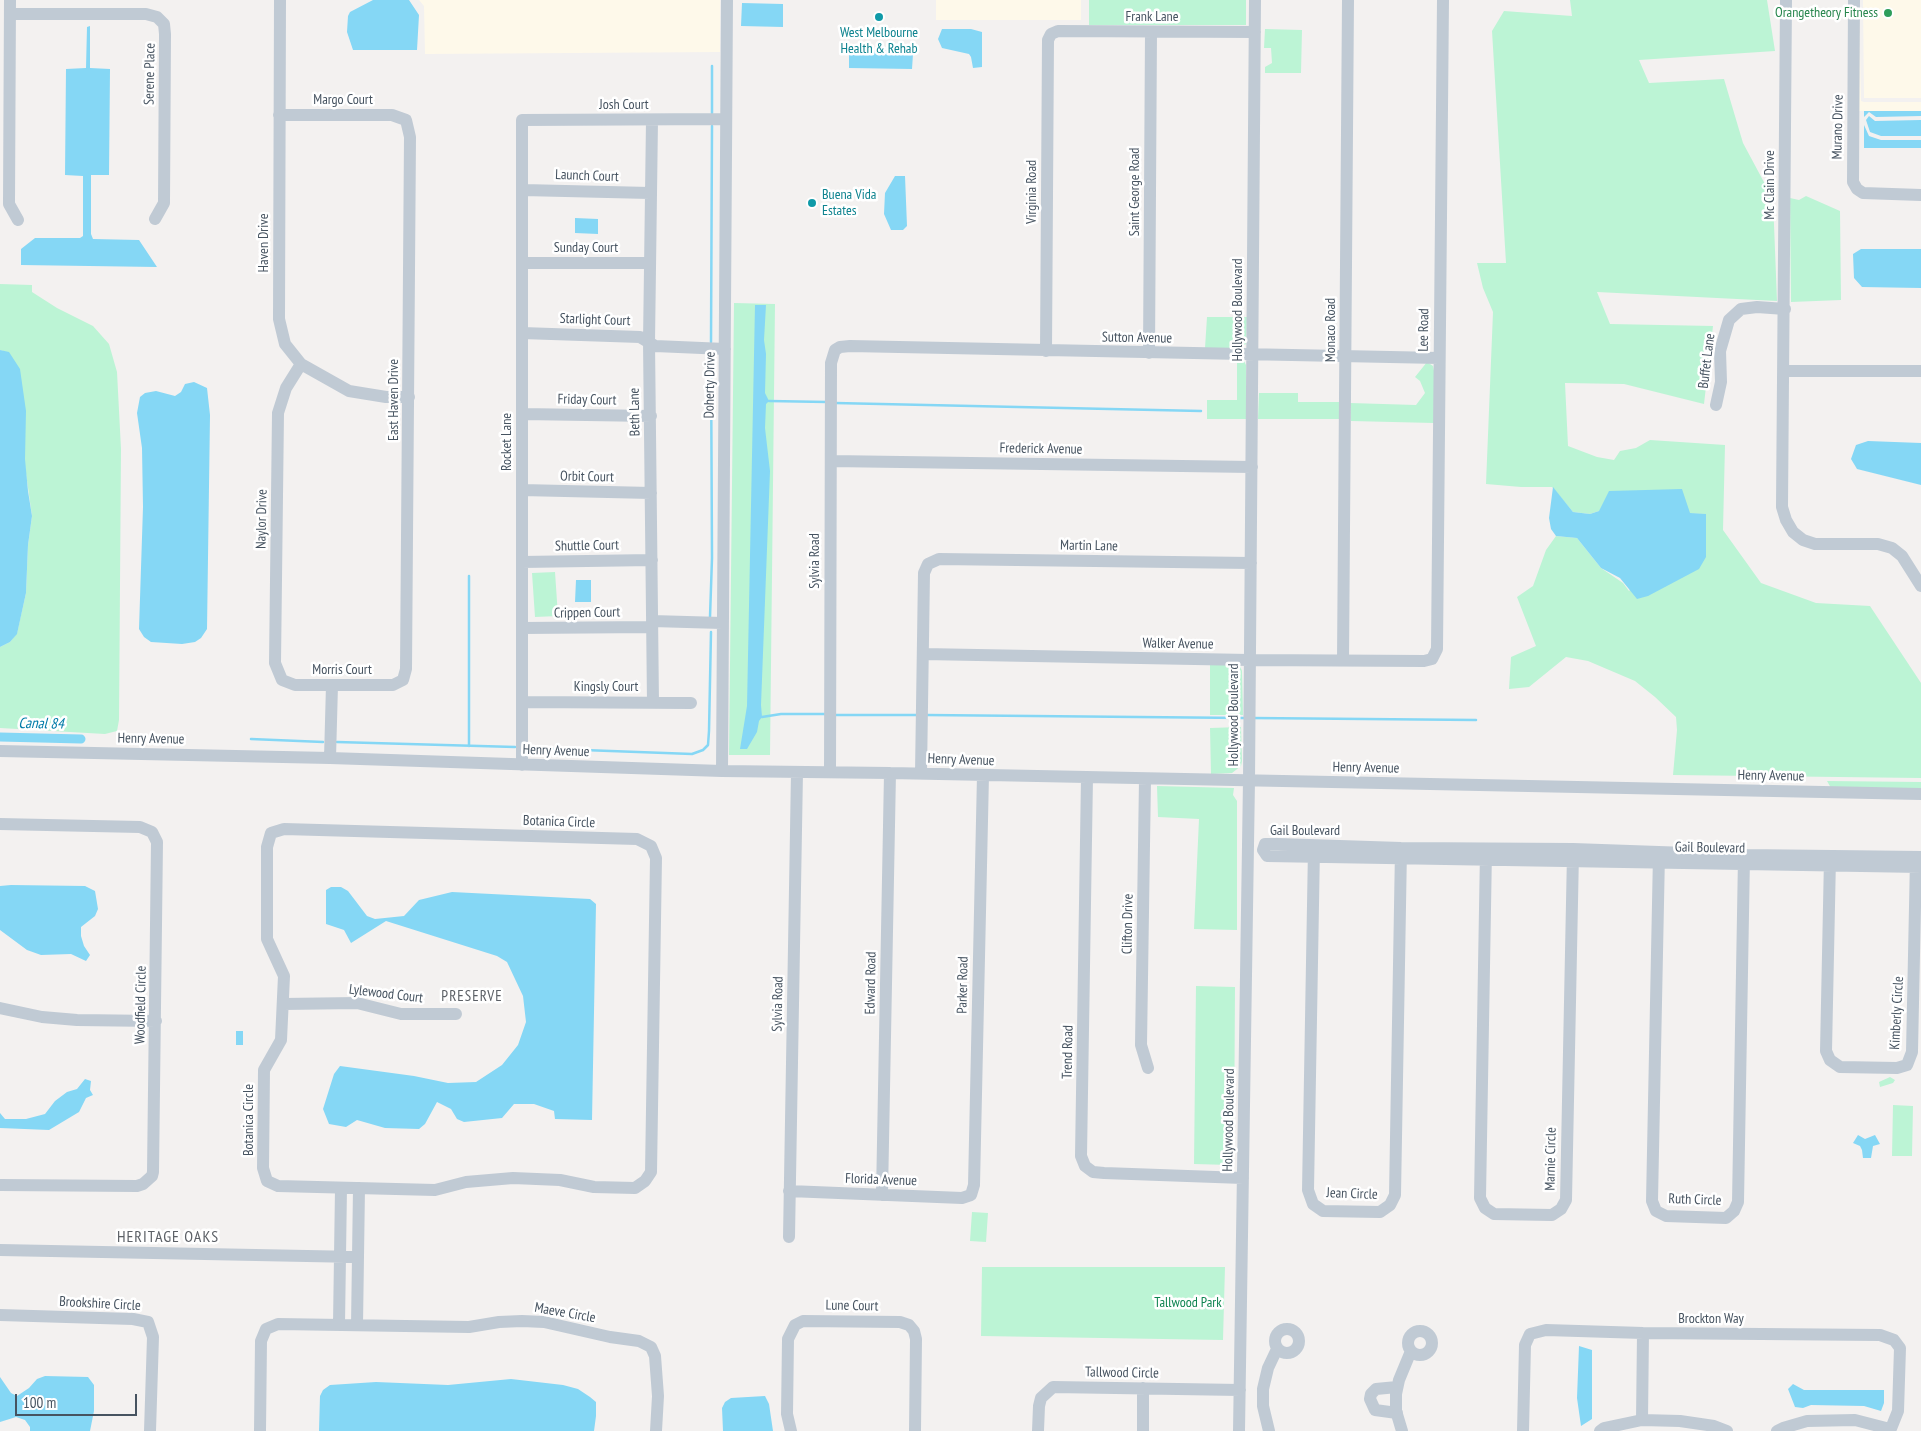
<!DOCTYPE html>
<html>
<head>
<meta charset="utf-8">
<style>
  body { margin:0 }
  #map { position:relative; width:1921px; height:1431px; overflow:hidden; background:#f3f1f0; font-family:"PT Sans Narrow",sans-serif }
  canvas { display:block }
  .scale { position:absolute; left:15px; top:1394px; width:122px; height:22px; box-sizing:border-box; border:2px solid #465360; border-top:0; padding-left:6px; font-size:15px; line-height:18px; white-space:nowrap; color:#465360; -webkit-text-stroke:4px #fff; paint-order:stroke }
</style>
</head>
<body>
<div id="map">
<canvas width="1921" height="1431"></canvas>
<div class="scale">100 m</div>
</div>
<script>
const g = document.querySelector('canvas').getContext('2d');
g.lineJoin = 'round';
function paint(path, color) {
  g.fillStyle = color;
  g.fill(path, 'evenodd');
}
function toPath(rows) {
  const path = new Path2D();
  for (const r of rows) {
    if (r.length === 3) {
      path.moveTo(r[0] + r[2], r[1]);
      path.arc(r[0], r[1], r[2], 0, 2 * Math.PI);
      continue;
    }
    path.moveTo(r[0], r[1]);
    for (let i = 2; i < r.length; i += 2) path.lineTo(r[i], r[i + 1]);
  }
  return path;
}
function strokePath(path, color, width, dash) {
  g.strokeStyle = color;
  g.lineWidth = width;
  g.lineCap = dash ? 'butt' : 'round';
  g.setLineDash(dash || []);
  g.stroke(path);
}
function write(font, color, halo, rows, align = 'center') {
  g.font = font + ' "PT Sans Narrow",sans-serif';
  g.lineWidth = 5;
  g.setLineDash([]);
  g.textBaseline = 'middle';
  g.strokeStyle = halo;
  g.fillStyle = color;
  for (const [text, x, y, turn = 0] of rows) {
    g.save();
    g.translate(x, y);
    g.rotate((+turn || 0) * Math.PI / 180);
    g.textAlign = isNaN(turn) ? turn : align;
    if (halo) g.strokeText(text, 0, 0);
    g.fillText(text, 0, 0);
    g.restore();
  }
}
const commercial = toPath([
  [419,0,720,0,720,52,425,54,424,6],
  [936,0,1081,0,1081,20,936,20],
  [1859,0,1861,101,1864,102,1921,102,1921,111,1849,111],
  [1863,0,1921,0,1921,98,1864,98]
]);
const green = toPath([
  [1089,0,1246,0,1246,25,1089,25],
  [1570,0,1767,0,1775,51,1639,60,1649,83,1724,79,1743,143,1773,199,1777,301,1597,292,1610,324,1713,326,1704,404,1624,384,1565,383,1568,446,1597,457,1614,460,1620,451,1636,448,1650,440,1725,445,1723,530,1761,583,1816,603,1870,606,1921,683,1921,778,1673,775,1677,730,1676,717,1655,697,1635,681,1588,661,1566,657,1529,687,1509,689,1511,657,1536,646,1517,597,1533,586,1546,550,1556,536,1577,538,1601,568,1623,583,1629,591,1705,514,1599,511,1590,514,1573,512,1552,487,1521,487,1486,484,1493,312,1483,288,1477,263,1506,263,1492,31,1504,11,1572,16],
  [1265,29,1302,30,1301,73,1265,73,1265,67,1272,63,1271,48,1264,48],
  [1806,196,1840,211,1841,300,1791,302,1790,198,1799,200],
  [0,284,32,285,32,292,57,308,93,326,109,344,117,372,121,449,119,720,117,731,105,734,0,728,0,647,10,642,17,633,26,593,28,545,32,516,9,353,0,350],
  [734,303,775,304,770,755,729,755],
  [1207,317,1247,317,1246,344,1238,349,1205,348],
  [1237,359,1244,361,1246,365,1246,419,1207,419,1207,400,1237,400],
  [1427,362,1433,366,1435,375,1434,423,1351,421,1350,403,1416,405,1425,393,1420,381,1415,377],
  [1259,393,1298,393,1298,402,1340,402,1340,419,1258,419],
  [555,572,558,616,535,617,532,573],
  [1210,664,1240,666,1242,671,1243,715,1210,715],
  [1241,727,1242,761,1241,766,1232,773,1211,774,1210,728],
  [1827,781,1921,782,1921,789,1831,788],
  [1157,786,1234,788,1233,795,1237,801,1237,930,1194,929,1199,819,1158,817],
  [1196,986,1235,987,1234,1155,1230,1165,1194,1164],
  [1890,1077,1895,1080,1893,1083,1880,1087,1879,1082],
  [1893,1105,1913,1106,1912,1156,1892,1156],
  [972,1212,988,1213,986,1242,970,1241],
  [982,1267,1225,1267,1223,1340,981,1336]
]);
const water = toPath([
  [373,0,409,0,419,15,417,50,353,50,347,32,348,16,350,12],
  [742,3,783,4,783,27,741,26],
  [90,26,90,68,110,69,109,175,91,175,91,234,93,239,139,240,157,267,21,265,21,249,35,238,80,238,83,236,83,176,65,175,66,69,86,68,87,27],
  [942,29,971,29,982,32,982,67,973,68,971,57,969,54,942,48,938,39],
  [849,49,911,51,913,54,912,69,849,68],
  [1864,111,1921,111,1921,116,1876,117,1869,112,1864,117],
  [1869,116,1875,121,1921,120,1921,136,1881,136,1870,132,1866,120],
  [1864,125,1869,136,1881,140,1921,140,1921,148,1864,148],
  [895,176,905,176,907,226,903,230,891,230,884,214,885,193],
  [575,218,598,219,598,234,575,233],
  [1861,249,1921,249,1921,288,1862,287,1854,278,1853,254],
  [755,305,766,305,764,340,766,354,765,393,769,401,766,404,765,428,770,471,761,705,762,717,759,721,757,732,747,749,740,749,747,706],
  [0,350,9,352,20,369,26,411,25,459,28,491,32,516,28,545,26,593,17,634,10,642,0,647],
  [194,382,207,388,210,415,207,629,201,638,195,642,182,644,151,642,144,637,139,629,143,507,142,448,137,413,140,397,145,393,156,391,175,396,181,392,185,384],
  [1868,441,1921,443,1921,485,1857,469,1851,459,1856,445],
  [1553,487,1573,512,1590,514,1599,511,1609,491,1682,489,1690,513,1706,514,1706,557,1699,569,1648,596,1637,599,1620,578,1601,568,1577,538,1556,536,1551,529,1549,518],
  [576,580,591,580,591,602,575,602],
  [11,885,85,886,95,891,98,909,95,916,81,927,81,936,84,946,90,955,86,961,71,954,41,955,27,950,0,930,0,886],
  [331,887,341,887,348,891,367,916,375,919,404,916,419,900,452,892,590,899,596,904,592,1120,555,1119,554,1111,534,1104,514,1104,502,1118,464,1122,457,1119,451,1109,437,1102,425,1124,419,1129,385,1128,357,1120,346,1127,329,1124,323,1109,334,1074,340,1066,414,1076,448,1083,476,1082,502,1065,518,1045,526,1022,523,996,507,962,497,956,386,921,351,943,344,930,326,924,326,890],
  [236,1031,243,1031,243,1045,236,1045],
  [85,1079,91,1081,90,1090,93,1095,86,1098,79,1112,49,1130,0,1128,0,1113,5,1119,26,1119,45,1114,55,1101,67,1092,77,1089],
  [1858,1135,1865,1139,1875,1135,1880,1144,1873,1146,1871,1158,1863,1158,1862,1150,1860,1146,1853,1143],
  [1579,1346,1592,1350,1592,1419,1581,1426,1577,1398],
  [45,1376,88,1377,94,1385,94,1411,90,1431,30,1431,30,1427,25,1420,16,1417,0,1422,0,1377,11,1393,17,1396,29,1388,37,1379],
  [511,1379,563,1385,578,1389,590,1397,596,1402,596,1416,594,1431,319,1431,320,1396,323,1390,330,1385,376,1382,448,1385],
  [1793,1384,1804,1390,1884,1390,1884,1403,1881,1411,1864,1406,1811,1405,1803,1408,1795,1407,1788,1389],
  [765,1396,769,1404,773,1431,723,1431,722,1408,725,1402,731,1398]
]);
const stream = toPath([
  [712,113,712,66],
  [711,342,712,126],
  [769,401,827,402],
  [835,403,1201,411],
  [469,576,469,746],
  [710,617,712,558,711,354],
  [835,715,917,715],
  [926,715,1244,718],
  [762,717,781,714,825,714],
  [1252,718,1476,720],
  [251,739,323,742],
  [337,742,515,747],
  [529,748,692,754,703,750,708,745,709,731,711,632]
]);
const canal = toPath([
  [0,737,81,739]
]);
const minor = toPath([
  [10,0,9,204,18,220],
  [280,0,279,319,285,344,301,364,349,391,386,397,409,397],
  [1786,0,1782,507,1786,520,1793,532,1803,540,1815,544,1878,544,1892,548,1902,556,1921,586],
  [1854,0,1853,182,1857,189,1863,193,1921,195],
  [10,14,146,14,157,17,164,24,165,34,164,203,155,219],
  [279,115,392,115,406,120,410,137,406,669,403,680,393,685,295,685,282,680,275,663,278,413,286,388,301,364],
  [652,120,649,342,653,703],
  [523,190,650,193],
  [522,263,649,263],
  [522,333,640,337,655,346,725,349],
  [1046,351,1048,40,1051,34,1058,31,1255,32],
  [1149,353,1151,32],
  [1784,371,1921,371],
  [1716,405,1721,382,1720,351,1729,320,1741,309,1757,307,1785,309],
  [522,414,651,416],
  [831,461,1252,467],
  [522,490,651,493],
  [522,562,652,560],
  [652,621,722,623],
  [522,628,652,627],
  [923,654,1249,660,1424,661,1432,659,1437,649,1443,0],
  [1343,660,1348,0],
  [522,702,691,703],
  [0,751,330,758,722,771,890,773,1921,794],
  [330,758,332,685],
  [522,765,522,120,726,119],
  [722,771,727,0],
  [830,772,831,363,835,350,840,347,850,346,1439,358],
  [921,773,924,573,928,564,939,559,1251,563],
  [1087,777,1081,1156,1085,1166,1093,1172,1104,1173,1243,1178],
  [1145,779,1141,1045,1148,1068],
  [0,824,140,827,152,832,157,842,153,1172,152,1176,143,1184,137,1186,0,1185],
  [284,829,637,839,651,846,656,858,651,1172,645,1181,635,1188,594,1187,560,1180,513,1178,466,1182,435,1190,278,1186,267,1181,263,1168,264,1070,281,1040,284,976,267,939,267,847,271,833,284,829],
  [1314,848,1308,1190,1313,1204,1323,1211,1380,1212,1390,1205,1395,1195,1401,849],
  [1486,851,1480,1198,1485,1208,1494,1214,1552,1215,1561,1209,1566,1200,1573,853],
  [1659,854,1652,1201,1656,1211,1666,1216,1726,1218,1734,1211,1738,1202,1744,857],
  [1921,857,1744,855,1573,849,1401,848,1278,844,1265,844,1263,850,1267,856,1921,867],
  [1830,858,1826,1051,1830,1060,1840,1067,1897,1068,1907,1065,1912,1052,1916,858],
  [283,1004,357,1003,401,1014,456,1014],
  [0,1008,42,1017,77,1020,156,1021],
  [789,1191,962,1198,971,1195,974,1185,983,775],
  [882,1195,890,773],
  [789,1237,797,772],
  [0,1250,358,1257],
  [0,1315,133,1319,148,1322,153,1337,150,1431],
  [339,1324,341,1188],
  [357,1325,359,1188],
  [1287,1341,12],
  [1420,1343,12],
  [1397,1413,1375,1410,1370,1399,1371,1394,1376,1389,1397,1387],
  [1642,1420,1643,1333],
  [260,1431,261,1341,266,1329,278,1324,469,1327,499,1322,522,1321,544,1322,610,1337,639,1341,651,1347,655,1356,658,1396,656,1431],
  [791,1431,787,1414,788,1339,795,1325,803,1321,900,1322,909,1325,914,1331,916,1339,915,1431],
  [1038,1431,1039,1406,1041,1398,1053,1387,1240,1390],
  [1143,1431,1143,1388],
  [1239,1431,1249,780,1255,0],
  [1269,1431,1263,1406,1263,1389,1268,1368,1277,1349],
  [1402,1431,1396,1411,1396,1394,1399,1380,1411,1351],
  [1523,1431,1525,1345,1530,1334,1546,1330,1643,1333,1880,1335,1894,1340,1900,1348,1898,1411,1890,1431],
  [1600,1431,1604,1428,1642,1420,1680,1421,1714,1426,1727,1431],
  [1777,1431,1783,1428,1807,1421,1855,1420,1890,1429]
]);
const markers = [
  [1888,13,5,"#2e9e5b"],
  [879,17,5,"#0f9aa8"],
  [812,203,5,"#0f9aa8"]
];
const leisureNames = [
  ["Orangetheory Fitness",1878,13]
];
const streetNames = [
  ["Frank Lane",1152,17],
  ["Serene Place",150,74,-89],
  ["Margo Court",343,100],
  ["Josh Court",624,105],
  ["Murano Drive",1838,127,-89],
  ["Launch Court",587,176,2],
  ["Mc Clain Drive",1770,185,-90],
  ["Virginia Road",1032,192,-90],
  ["Saint George Road",1135,192,-90],
  ["Haven Drive",264,243,-90],
  ["Sunday Court",586,248],
  ["Hollywood Boulevard",1238,310,-90],
  ["Starlight Court",595,320,2],
  ["Monaco Road",1331,330,-90],
  ["Lee Road",1424,330,-89],
  ["Sutton Avenue",1137,338,1],
  ["Buffet Lane",1707,361,-83],
  ["Doherty Drive",710,385,-89],
  ["East Haven Drive",394,400,-90],
  ["Friday Court",587,400,1],
  ["Beth Lane",635,412,-91],
  ["Rocket Lane",507,442,-90],
  ["Frederick Avenue",1041,449,1],
  ["Orbit Court",587,477,1],
  ["Naylor Drive",262,519,-89],
  ["Shuttle Court",587,546,-1],
  ["Martin Lane",1089,546,1],
  ["Sylvia Road",815,561,-90],
  ["Crippen Court",587,613,-1],
  ["Walker Avenue",1178,644,1],
  ["Morris Court",342,670],
  ["Kingsly Court",606,687],
  ["Hollywood Boulevard",1234,715,-90],
  ["Henry Avenue",151,739,1],
  ["Henry Avenue",556,751,2],
  ["Henry Avenue",961,760,2],
  ["Henry Avenue",1366,768,1],
  ["Henry Avenue",1771,776,1],
  ["Botanica Circle",559,822,2],
  ["Gail Boulevard",1305,831],
  ["Gail Boulevard",1710,848,1],
  ["Clifton Drive",1128,924,-89],
  ["Edward Road",871,983,-89],
  ["Parker Road",963,985,-89],
  ["Lylewood Court",386,994,7],
  ["Sylvia Road",778,1004,-89],
  ["Woodfield Circle",141,1005,-89],
  ["Kimberly Circle",1897,1013,-87],
  ["Trend Road",1068,1052,-89],
  ["Botanica Circle",249,1120,-90],
  ["Hollywood Boulevard",1229,1120,-89],
  ["Marnie Circle",1551,1159,-89],
  ["Florida Avenue",881,1180,2],
  ["Jean Circle",1352,1194,2],
  ["Ruth Circle",1695,1200,2],
  ["Brookshire Circle",100,1304,3],
  ["Lune Court",852,1306,1],
  ["Maeve Circle",565,1313,10],
  ["Brockton Way",1711,1319],
  ["Tallwood Circle",1122,1373,1]
];
const cultureNames = [
  ["West Melbourne",879,33],
  ["Health & Rehab",879,49],
  ["Buena Vida",822,195,"left"],
  ["Estates",822,211,"left"]
];
const parkNames = [
  ["Tallwood Park",1188,1303]
];
const waterNames = [
  ["Canal 84",41,724,1]
];
const neighbourhoodNames = [
  ["PRESERVE",472,997]
];
const quarterNames = [
  ["HERITAGE OAKS",168,1237]
];
paint(commercial, '#fef9ea');
paint(green, '#bcf4d5');
paint(water, '#85d7f5');
strokePath(stream, '#85d7f5', 2.5);
strokePath(canal, '#85d7f5', 9);
strokePath(minor, '#c0cad4', 12);
for (const [x, y, r, color] of markers) {
  const dot = new Path2D();
  dot.arc(x, y, r, 0, 2 * Math.PI);
  g.fillStyle = color;
  g.fill(dot);
  strokePath(dot, '#fff', 2);
}
write('14px', '#27864d', '#fff', leisureNames, 'right');
write('14px', '#465360', '#fff', streetNames);
write('14px', '#0d838f', '#fff', cultureNames);
write('14px', '#0e8450', '#fff', parkNames);
write('italic 15px', '#027ca9', '#fff', waterNames);
g.letterSpacing = '1px';
write('15px', '#5c6066', '#fff', neighbourhoodNames);
g.letterSpacing = '0px';
g.letterSpacing = '1px';
write('16px', '#5c6066', '#fff', quarterNames);
g.letterSpacing = '0px';
</script>
</body>
</html>
